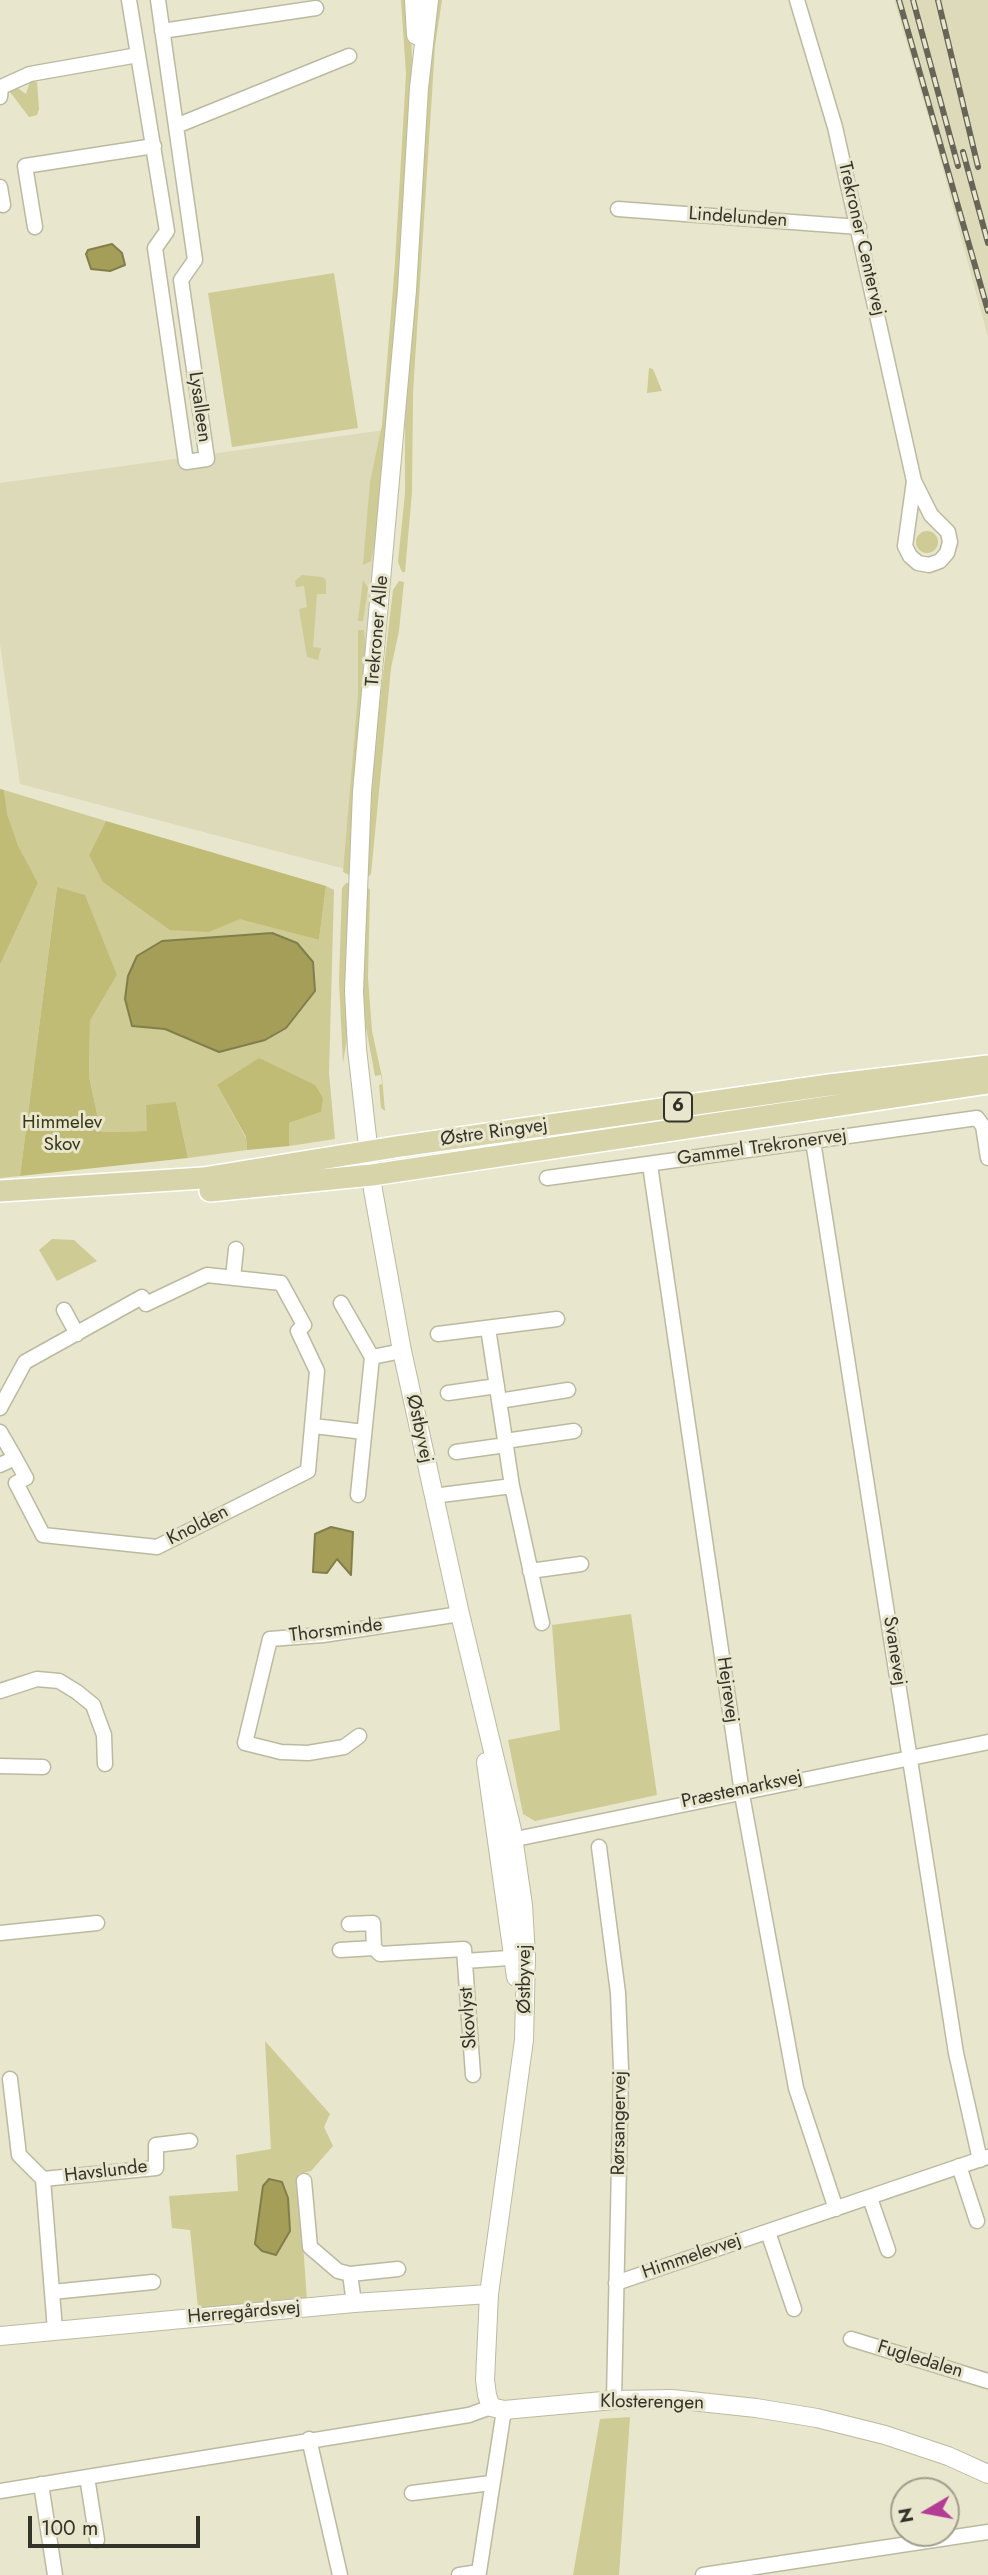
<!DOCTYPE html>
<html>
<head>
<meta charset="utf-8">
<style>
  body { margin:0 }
  #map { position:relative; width:988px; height:2575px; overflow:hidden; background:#e8e6cd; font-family:Jost,sans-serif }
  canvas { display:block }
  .north { position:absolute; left:890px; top:2477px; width:70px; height:70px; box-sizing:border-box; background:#e8e6cd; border:2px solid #a09e8b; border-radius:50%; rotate:260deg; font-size:19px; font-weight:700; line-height:28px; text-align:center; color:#343329 }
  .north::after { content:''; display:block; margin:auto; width:24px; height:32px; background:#b33d94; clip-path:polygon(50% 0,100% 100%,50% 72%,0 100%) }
  .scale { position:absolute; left:28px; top:2516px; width:172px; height:32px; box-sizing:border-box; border:4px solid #343329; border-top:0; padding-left:9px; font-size:21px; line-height:24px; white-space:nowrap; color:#343329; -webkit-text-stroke:5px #e8e6cd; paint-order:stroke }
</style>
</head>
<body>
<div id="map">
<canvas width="988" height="2575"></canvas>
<div class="north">N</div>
<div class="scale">100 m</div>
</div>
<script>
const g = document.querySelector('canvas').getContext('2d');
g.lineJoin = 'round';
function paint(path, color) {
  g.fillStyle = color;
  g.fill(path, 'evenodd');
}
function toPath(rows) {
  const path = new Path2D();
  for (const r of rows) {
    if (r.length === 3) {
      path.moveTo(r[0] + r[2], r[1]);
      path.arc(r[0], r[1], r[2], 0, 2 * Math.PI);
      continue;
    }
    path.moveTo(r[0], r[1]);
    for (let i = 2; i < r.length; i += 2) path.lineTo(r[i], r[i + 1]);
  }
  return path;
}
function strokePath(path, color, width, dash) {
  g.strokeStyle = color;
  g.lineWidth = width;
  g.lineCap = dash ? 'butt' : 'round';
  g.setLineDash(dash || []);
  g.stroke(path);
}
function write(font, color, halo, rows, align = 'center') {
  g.font = font + ' Jost,sans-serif';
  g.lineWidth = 6;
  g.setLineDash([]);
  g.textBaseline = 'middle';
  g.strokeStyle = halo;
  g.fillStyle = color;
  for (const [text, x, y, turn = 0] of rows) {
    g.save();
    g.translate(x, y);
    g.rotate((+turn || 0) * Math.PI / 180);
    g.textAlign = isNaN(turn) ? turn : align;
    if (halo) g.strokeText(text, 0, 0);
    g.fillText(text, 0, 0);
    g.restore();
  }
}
const built = toPath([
  [894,0,988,0,988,337,935,140],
  [385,430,349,870,20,784,0,644,0,483]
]);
const green = toPath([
  [401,0,410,0,412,60,409,132,390,411,374,547,371,561,363,565,370,482,382,425,395,263,406,74],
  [433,0,442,0,435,46,413,393,412,492,405,572,402,572,398,562,405,493,405,423],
  [30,81,37,82,39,109,37,115,29,117,10,92,15,86,26,94],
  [334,273,358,428,232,447,208,293],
  [649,368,653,369,662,391,647,393],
  [927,542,11],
  [302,575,322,577,326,580,326,594,317,594,313,647,321,648,318,660,307,657,299,609,307,607,304,586,296,587,295,581],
  [363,580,368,588,363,621,358,621],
  [399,581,404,582,399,631,391,668,371,874,367,878,369,816,379,709,393,590],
  [358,630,364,630,366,651,349,875,343,872,358,694],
  [4,790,106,821,89,855,209,932,240,918,319,940,326,886,334,890,329,1073,335,1139,289,1146,289,1123,321,1112,217,1085,246,1138,247,1150,188,1158,176,1102,147,1131,101,1132,89,1076,90,1021,117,975,57,887,20,1176,0,1178,0,965,38,883,32,872,27,901,0,793,5,801],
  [346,883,349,883,347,1038,343,1063,339,981,342,888],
  [366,885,370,890,368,978,372,1031,382,1077,385,1111,381,1108,379,1085,382,1084,381,1075,375,1076,364,1017,361,983],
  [52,1239,74,1240,97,1261,57,1281,39,1250],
  [631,1614,657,1795,535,1821,523,1814,508,1740,560,1730,552,1625],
  [265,2041,330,2114,324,2127,333,2146,311,2171,298,2174,307,2300,198,2308,190,2230,172,2228,169,2196,238,2191,236,2155,271,2149],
  [630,2417,619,2575,573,2575,600,2419]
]);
const forest = toPath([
  [0,789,4,790,7,814,18,846,38,883,0,965],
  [106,821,326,886,319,940,240,919,209,932,170,930,103,882,89,855],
  [57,887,85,895,117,975,90,1021,89,1076,101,1132,147,1131,146,1105,176,1102,188,1158,20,1176],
  [259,1058,315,1085,323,1098,321,1112,289,1123,289,1146,247,1150,246,1137,217,1085]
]);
const water = toPath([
  [112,244,122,253,125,265,110,271,91,269,86,254,88,250,112,244],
  [272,933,297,943,313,962,315,991,286,1028,265,1040,219,1052,165,1029,132,1026,125,999,128,976,137,956,162,941,272,933],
  [331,1527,353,1532,351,1575,337,1559,327,1573,313,1572,315,1534,331,1527],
  [269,2179,282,2182,288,2198,290,2231,276,2255,262,2251,255,2244,263,2186,269,2179]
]);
const minor = toPath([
  [129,0,167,231,155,248,186,462,207,459,181,280,195,260,158,0],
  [797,0,835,127,914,481,931,515,948,532,950,542,947,553,940,561,929,565,918,563,910,556,905,546,914,481],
  [162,31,316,8],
  [0,97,1,87,30,74,138,55],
  [176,126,349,56],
  [0,187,3,205],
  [618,209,859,227],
  [35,227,25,166,154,146],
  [813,1141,956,2053,980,2160],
  [650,1165,743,1800,796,2088,836,2209],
  [547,1178,977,1118,983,1126,988,1158],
  [233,1278,236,1249],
  [341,1303,372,1357,358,1495],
  [64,1310,77,1334],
  [488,1328,512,1486,542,1623],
  [438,1334,557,1319],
  [372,1357,402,1351],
  [448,1393,497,1386],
  [499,1401,568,1390],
  [0,1408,25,1362,142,1297,146,1304,207,1275,281,1283,304,1325,298,1331,317,1371,308,1471,157,1547,43,1535,16,1483,26,1478,15,1458,0,1465],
  [314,1426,364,1432],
  [0,1432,15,1458],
  [505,1441,574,1431],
  [456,1452,506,1445],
  [433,1496,512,1486],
  [530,1571,581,1564],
  [0,1691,37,1679,59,1681,77,1692,93,1705,104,1735,105,1764],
  [359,1736,344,1747,308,1753,281,1752,245,1743,270,1639,323,1635,460,1614],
  [0,1766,43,1767],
  [506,1841,988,1742],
  [599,1847,618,1993,621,2070,614,2400],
  [349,1924,373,1923,374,1948],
  [0,1933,97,1923],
  [340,1950,374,1948,380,1954,464,1949,473,2075],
  [465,1961,523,1957],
  [10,2079,19,2155,43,2179,55,2330],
  [959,2166,977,2221],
  [43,2179,156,2168,156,2145,190,2141],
  [304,2181,310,2247,338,2271,350,2274,398,2269],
  [870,2198,888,2250],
  [768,2232,794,2309],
  [350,2274,354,2303],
  [616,2283,987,2157],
  [52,2292,153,2282],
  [851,2339,988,2381],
  [309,2439,340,2575],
  [87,2477,97,2540],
  [41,2484,55,2575],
  [0,2491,469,2415,491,2407],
  [412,2493,491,2483],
  [459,2575,479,2572,504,2410],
  [703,2575,988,2532]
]);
const tertiary = toPath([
  [414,0,416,35],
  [429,0,419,88,407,290,362,792,354,991,357,1049,373,1190,402,1351,460,1614,512,1830,523,1905,526,1957,524,2040,489,2294,485,2380,487,2395,491,2407,504,2410,614,2400,672,2399,756,2408,817,2418,885,2435,948,2456,988,2474],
  [486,1762,516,1977],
  [0,2336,354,2303,489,2294]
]);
const primary = toPath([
  [0,1191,203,1178,395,1147,829,1085,988,1066],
  [210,1191,372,1175,988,1083]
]);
const rail = toPath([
  [899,0,988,311],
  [913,0,958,166],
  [938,0,978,167],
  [963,152,988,243]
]);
const shields = [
  [678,1107,28]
];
const shieldNames = [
  ["6",678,1107]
];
const streetNames = [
  ["Lindelunden",738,218,4],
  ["Trekroner Centervej",861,239,77],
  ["Lysalleen",199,407,82],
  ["Trekroner Alle",378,631,-85],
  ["Østre Ringvej",494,1133,-8],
  ["Gammel Trekronervej",762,1148,-8],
  ["Østbyvej",419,1429,78],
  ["Knolden",198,1526,-27],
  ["Thorsminde",336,1631,-7],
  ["Svanevej",894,1651,81],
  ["Hejrevej",727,1690,82],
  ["Præstemarksvej",742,1790,-12],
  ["Østbyvej",525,1979,-90],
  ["Skovlyst",469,2018,-94],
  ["Rørsangervej",620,2123,-89],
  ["Havslunde",106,2172,-7],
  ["Himmelevvej",692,2257,-19],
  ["Herregårdsvej",244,2313,-5],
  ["Fugledalen",920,2360,17],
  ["Klosterengen",652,2403,1]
];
const parkNames = [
  ["Himmelev",62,1123],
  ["Skov",62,1145]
];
paint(built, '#dcdab9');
paint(green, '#cfcb95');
paint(forest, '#c0bb75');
paint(water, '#a49e59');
strokePath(water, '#827e4b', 2);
strokePath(minor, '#bbbaa1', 17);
strokePath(tertiary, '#bbbaa1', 20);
strokePath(primary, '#fff', 24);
strokePath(minor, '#fff', 14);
strokePath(tertiary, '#fff', 18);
strokePath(primary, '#d7d4aa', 21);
strokePath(rail, '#666557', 6);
strokePath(rail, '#e8e6cd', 3.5, [10]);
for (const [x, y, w] of shields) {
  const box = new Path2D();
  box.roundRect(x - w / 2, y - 14.5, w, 29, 5);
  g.fillStyle = '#e8e6cd';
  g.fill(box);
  strokePath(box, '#343329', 2);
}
write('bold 18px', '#343329', null, shieldNames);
write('19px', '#343329', '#e8e6cd', streetNames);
write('19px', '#383616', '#e8e6cd', parkNames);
</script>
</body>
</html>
